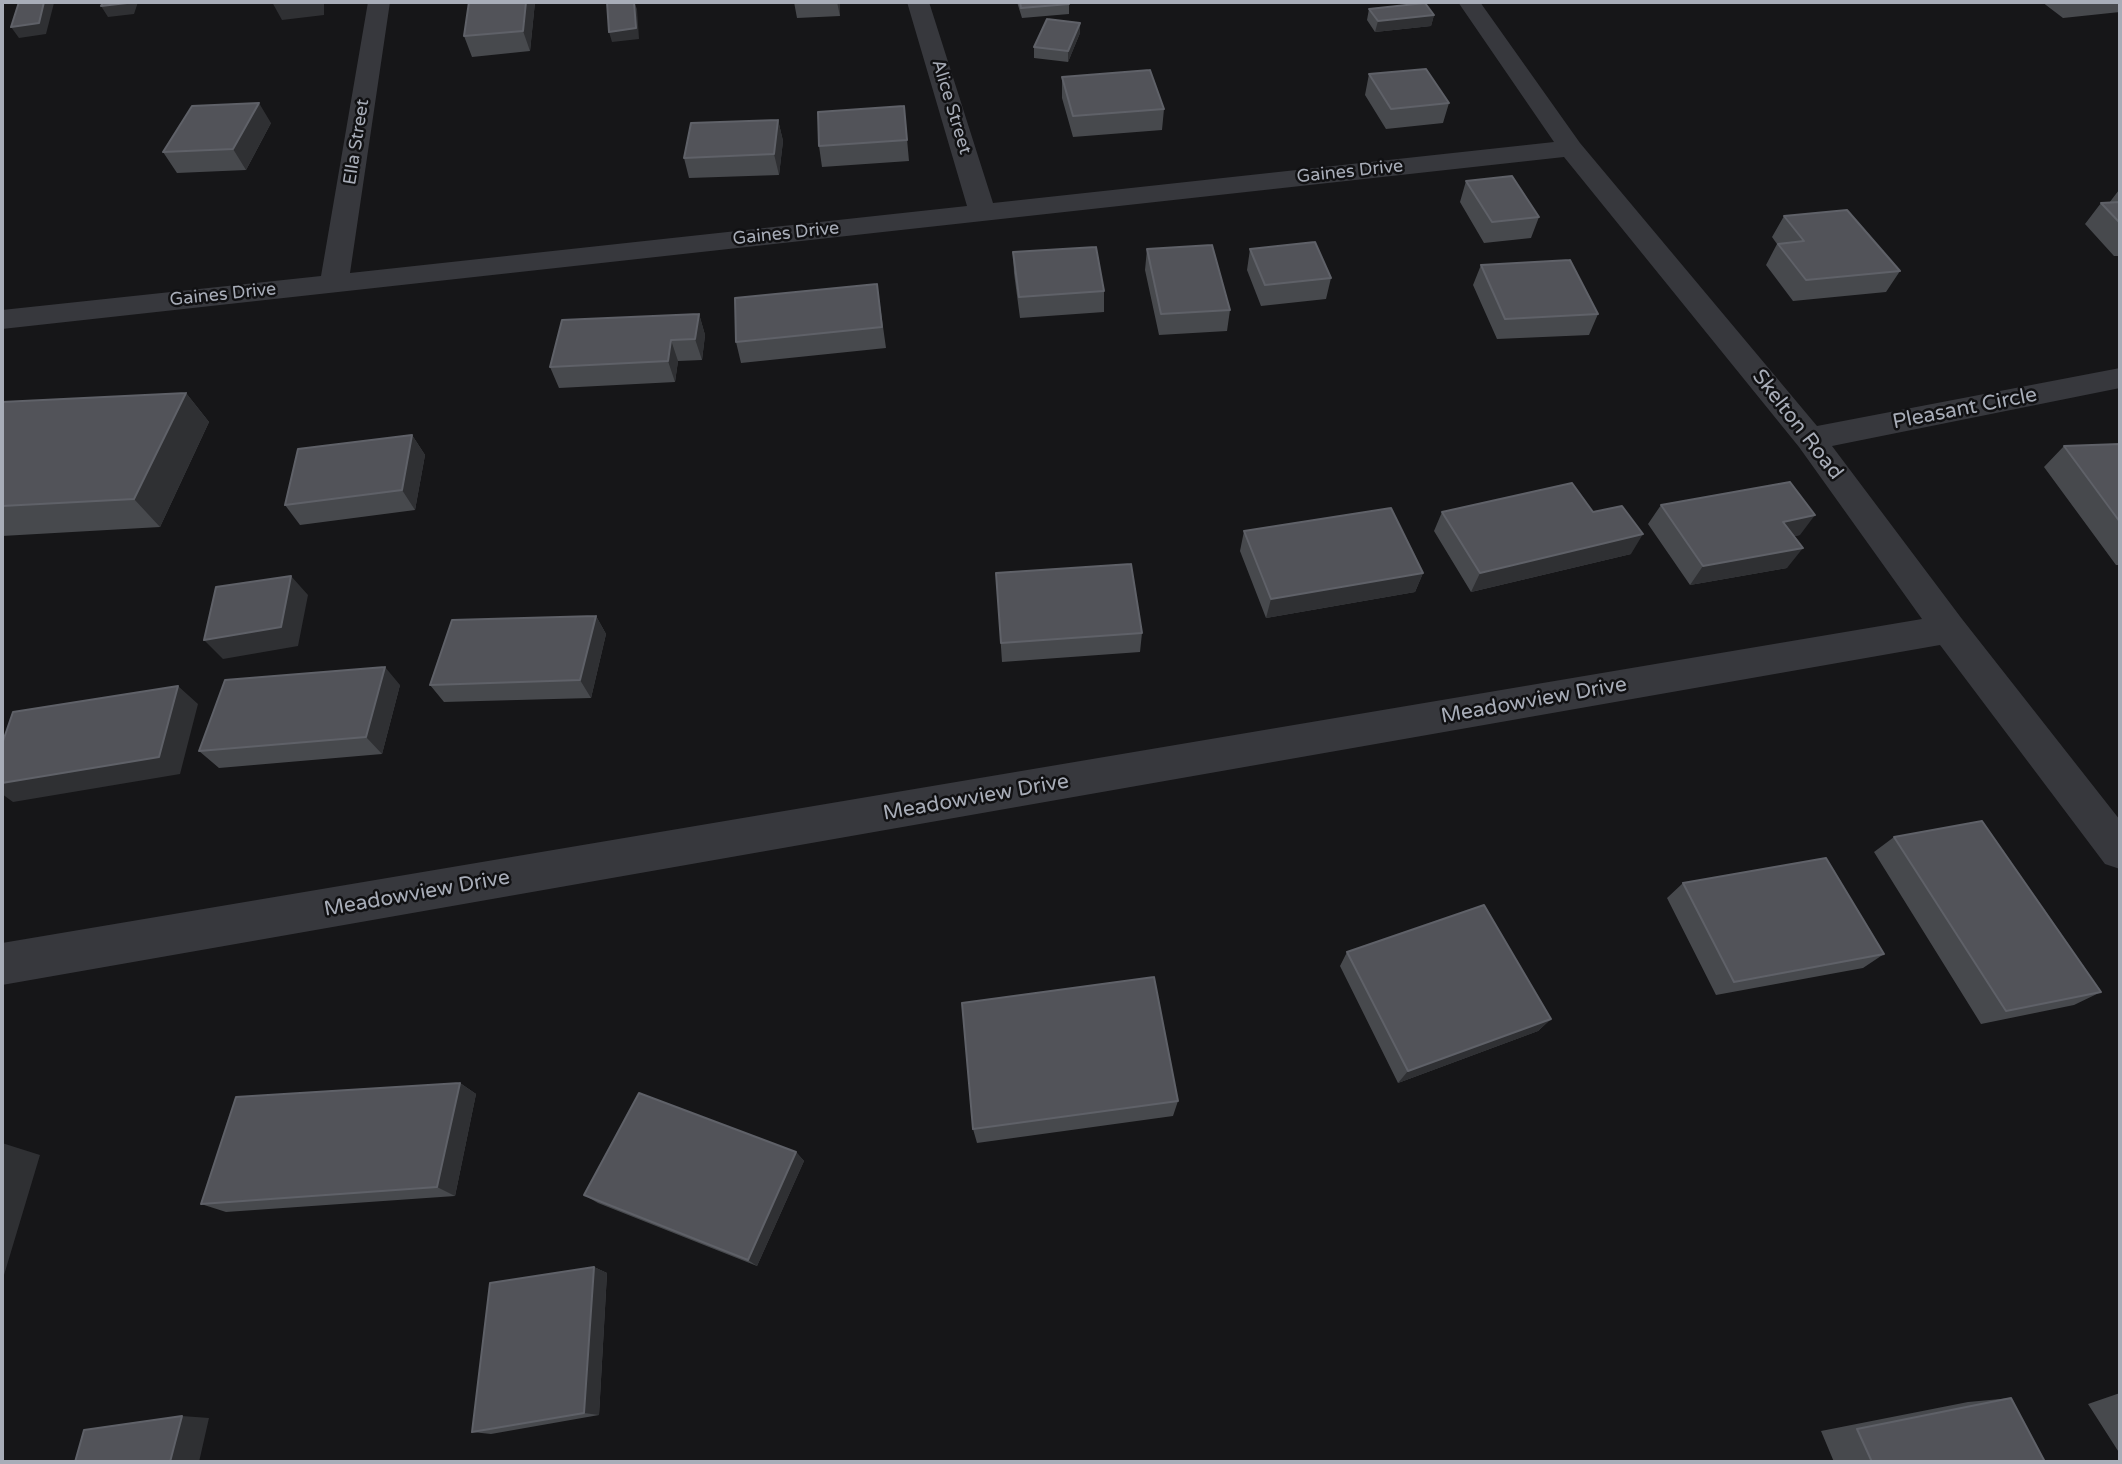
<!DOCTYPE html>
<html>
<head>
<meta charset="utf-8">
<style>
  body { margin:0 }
  #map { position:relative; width:2122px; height:1464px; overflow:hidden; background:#161618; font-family:"Varela Round",sans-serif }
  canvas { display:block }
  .frame { position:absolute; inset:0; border:4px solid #a8adb8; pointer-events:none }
</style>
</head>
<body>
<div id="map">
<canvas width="2122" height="1464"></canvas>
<div class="frame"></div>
</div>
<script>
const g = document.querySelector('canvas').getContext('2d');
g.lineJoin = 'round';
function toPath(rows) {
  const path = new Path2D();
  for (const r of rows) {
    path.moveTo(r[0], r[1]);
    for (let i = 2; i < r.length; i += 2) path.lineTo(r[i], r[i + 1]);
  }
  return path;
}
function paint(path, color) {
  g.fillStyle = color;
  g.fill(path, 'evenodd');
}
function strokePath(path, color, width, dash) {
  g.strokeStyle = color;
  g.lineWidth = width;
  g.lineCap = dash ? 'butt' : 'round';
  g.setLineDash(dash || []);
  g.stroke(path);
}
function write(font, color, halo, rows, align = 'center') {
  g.font = font + ' "Varela Round",sans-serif';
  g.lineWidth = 5;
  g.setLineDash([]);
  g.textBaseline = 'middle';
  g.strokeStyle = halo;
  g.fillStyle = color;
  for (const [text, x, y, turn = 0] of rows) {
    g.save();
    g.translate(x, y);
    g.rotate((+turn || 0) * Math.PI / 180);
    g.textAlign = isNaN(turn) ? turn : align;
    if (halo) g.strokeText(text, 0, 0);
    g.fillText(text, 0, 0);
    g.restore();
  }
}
const minor = toPath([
  [368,2,390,2,350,273,967,206,907,2,929,2,993,203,1554,142,1458,2,1480,2,1580,143,1817,426,2120,368,2120,388,1832,446,1962,619,2120,820,2120,869,2105,864,1940,645,2,985,2,943,1922,619,1799,447,1564,157,2,329,2,310,321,276,368,2]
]);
const wall = toPath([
  [469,2,535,2,530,51,472,57,464,36],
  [794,2,840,2,840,16,797,18],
  [1017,2,1069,2,1069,14,1022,18],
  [2042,2,2120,2,2120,12,2063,18],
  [1369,9,1434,15,1431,26,1375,32,1367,20],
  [1080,33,1068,62,1034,58,1034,47],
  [1369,74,1449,103,1443,123,1386,129,1365,95],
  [1062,77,1164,109,1162,130,1073,137,1062,98],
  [904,106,909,161,822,167,819,146],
  [778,120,783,141,779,175,689,178,684,158],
  [271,123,246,170,177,173,163,152],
  [1466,181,1539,217,1531,238,1484,243,1460,202],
  [2119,190,2120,190,2120,256,2114,256,2085,224,2101,203,2109,203],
  [1784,216,1900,271,1886,292,1793,301,1766,265,1777,244,1772,237],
  [1147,249,1230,310,1227,331,1159,335,1145,270],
  [1250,249,1331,278,1326,299,1261,306,1247,270],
  [1013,252,1104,291,1104,312,1020,318,1014,273],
  [1481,265,1598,314,1589,335,1497,339,1473,285],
  [877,284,886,348,741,363,736,342],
  [699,314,705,335,702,360,678,361,675,382,559,388,550,367],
  [186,393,209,422,160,527,2,536,2,402],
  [412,435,425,455,415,510,300,525,285,505],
  [2120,444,2120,565,2116,565,2044,467,2064,446],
  [1661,505,1800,535,1794,536,1787,568,1690,585,1648,524],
  [1442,512,1593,512,1631,554,1471,592,1434,531],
  [1244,531,1423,573,1415,592,1266,618,1240,551],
  [996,573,1142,633,1140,652,1002,662],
  [596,616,606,634,591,698,444,702,430,685],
  [400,685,382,754,219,768,199,751],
  [1894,837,2101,992,2074,1005,1981,1024,1874,852],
  [1683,883,1884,954,1863,968,1716,995,1667,898],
  [1347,952,1551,1019,1538,1031,1398,1083,1340,966],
  [460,1083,476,1094,455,1196,226,1212,201,1204],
  [1178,1101,1173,1116,977,1143,973,1129],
  [796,1152,804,1161,757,1266,598,1203,584,1195],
  [594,1267,607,1273,599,1415,491,1434,472,1432],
  [2120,1393,2120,1454,2088,1404],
  [2011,1398,2045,1462,1834,1462,1821,1431,1968,1402]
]);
const shadedWall = toPath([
  [44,2,54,3,46,34,19,38,11,27],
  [128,2,138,2,134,14,108,17,101,6],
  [272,2,324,2,324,15,282,20],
  [526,2,535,2,530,51,523,31],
  [634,2,637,9,639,39,612,42,609,32],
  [837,2,840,2,840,16],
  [1434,15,1431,26,1375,32,1378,21],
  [1080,23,1080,33,1068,62,1068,51],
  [259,103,271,123,246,170,233,149],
  [778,120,783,141,779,175,774,154],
  [699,314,705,335,702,360,695,339],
  [671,340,678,361,675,382,668,361],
  [186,393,209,422,160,527,134,499],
  [412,435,425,455,415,510,402,490],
  [1815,515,1800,535,1768,541,1783,522],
  [1643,534,1631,554,1471,592,1480,573],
  [1803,548,1787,568,1690,585,1703,566],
  [1423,573,1415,592,1266,618,1271,599],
  [291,576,308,595,298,646,223,659,204,640],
  [596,616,606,634,591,698,580,680],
  [385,667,400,685,382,754,366,737],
  [178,686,198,704,180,774,13,802,2,794,2,783],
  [1551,1019,1538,1031,1398,1083,1408,1071],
  [460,1083,476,1094,455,1196,437,1187],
  [2,1143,40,1155,4,1275,2,1274],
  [796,1152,804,1161,757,1266,748,1260],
  [594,1267,607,1273,599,1415,584,1413],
  [182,1416,209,1418,199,1462,170,1462]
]);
const building = toPath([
  [19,2,44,2,39,23,11,27,19,2],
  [103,2,128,2,127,3,101,6,103,2],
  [469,2,526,2,523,31,464,36,469,2],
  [607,2,634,2,636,28,609,32,607,2],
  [1020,2,1069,2,1069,4,1021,8,1020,2],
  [1425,3,1434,15,1378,21,1369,9,1425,3],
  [1047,19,1080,23,1068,51,1034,47,1047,19],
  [1426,69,1449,103,1391,109,1369,74,1426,69],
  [1150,70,1164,109,1073,116,1062,77,1150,70],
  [259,103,233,149,163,152,192,106,259,103],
  [904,106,907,140,819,146,818,112,904,106],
  [778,120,774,154,684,158,691,123,778,120],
  [1512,176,1539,217,1492,222,1466,181,1512,176],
  [2120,202,2120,223,2101,203,2120,202],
  [1847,210,1900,271,1806,280,1778,244,1804,241,1784,216,1847,210],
  [1315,242,1331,278,1265,285,1250,249,1315,242],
  [1212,245,1230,310,1161,314,1147,249,1212,245],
  [1096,247,1104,291,1019,297,1013,252,1096,247],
  [1570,260,1598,314,1505,319,1481,265,1570,260],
  [877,284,882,327,736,342,735,298,877,284],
  [699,314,695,339,671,340,668,361,550,367,562,320,699,314],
  [186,393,134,499,2,506,2,402,186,393],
  [412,435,402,490,285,505,298,449,412,435],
  [2120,444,2120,522,2064,446,2120,444],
  [1790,482,1815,515,1783,522,1803,548,1703,566,1661,505,1790,482],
  [1572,483,1593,512,1622,506,1643,534,1480,573,1442,512,1572,483],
  [1391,508,1423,573,1271,599,1244,531,1391,508],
  [1131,564,1142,633,1001,643,996,573,1131,564],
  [291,576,281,627,204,640,216,587,291,576],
  [596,616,580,680,430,685,452,620,596,616],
  [385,667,366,737,199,751,225,680,385,667],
  [178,686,159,757,2,783,2,744,13,712,178,686],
  [1982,821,2101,992,2006,1011,1894,837,1982,821],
  [1826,858,1884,954,1734,982,1683,883,1826,858],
  [1484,905,1551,1019,1408,1071,1347,952,1484,905],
  [1154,977,1178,1101,973,1129,962,1003,1154,977],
  [460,1083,437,1187,201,1204,236,1097,460,1083],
  [639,1093,796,1152,748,1260,584,1195,639,1093],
  [594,1267,584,1413,472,1432,490,1283,594,1267],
  [2011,1398,2045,1462,1872,1462,1857,1429,2011,1398],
  [182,1416,170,1462,75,1462,84,1430,182,1416]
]);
const farStreetnames = [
  ["Alice Street",951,107,73],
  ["Ella Street",357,142,-81],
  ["Gaines Drive",1350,172,-6],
  ["Gaines Drive",786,234,-6],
  ["Gaines Drive",223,295,-6]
];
const streetNames = [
  ["Pleasant Circle",1965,409,-11],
  ["Skelton Road",1797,425,52],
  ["Meadowview Drive",1534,701,-10],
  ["Meadowview Drive",976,798,-10],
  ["Meadowview Drive",417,894,-10]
];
paint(minor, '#37383d');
paint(wall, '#47494d');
paint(shadedWall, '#2f3033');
paint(building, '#525359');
strokePath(building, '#5f6168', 2);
write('18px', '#a8adb8', '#111113', farStreetnames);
write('21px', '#a8adb8', '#111113', streetNames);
</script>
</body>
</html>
